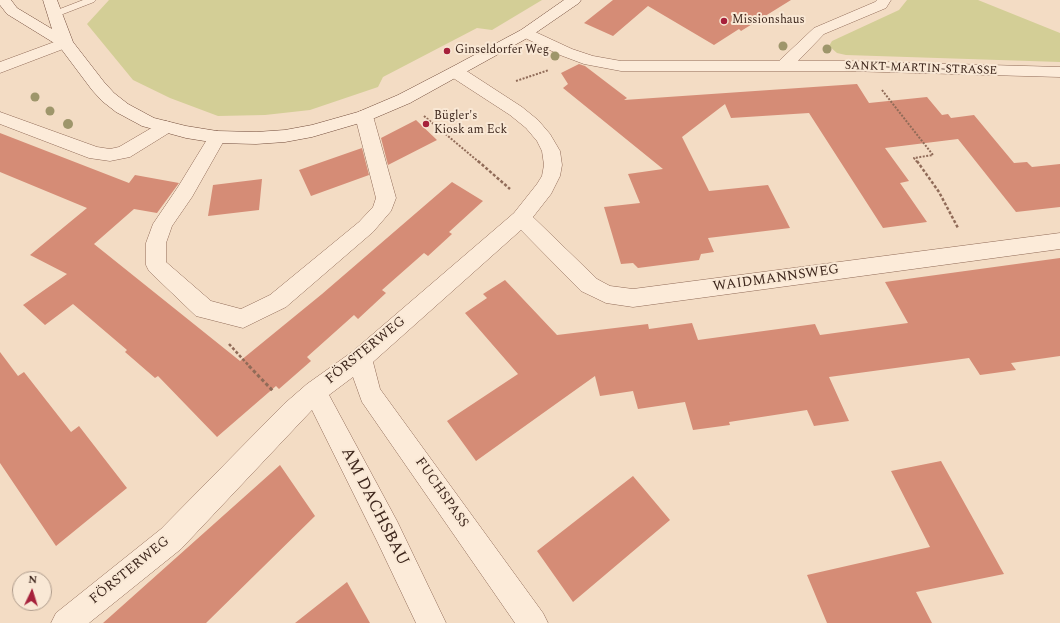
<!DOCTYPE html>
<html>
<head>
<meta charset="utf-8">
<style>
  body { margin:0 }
  #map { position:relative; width:1060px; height:623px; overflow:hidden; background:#f3dcc4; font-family:Spectral,serif }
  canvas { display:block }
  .north { position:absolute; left:12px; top:571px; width:40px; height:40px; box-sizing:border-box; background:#f9e8d5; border:1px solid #ae9b8b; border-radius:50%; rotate:4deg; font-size:11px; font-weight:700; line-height:16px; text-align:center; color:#3e271d }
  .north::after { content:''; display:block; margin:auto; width:14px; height:18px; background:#a6213b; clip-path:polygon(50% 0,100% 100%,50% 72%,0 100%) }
</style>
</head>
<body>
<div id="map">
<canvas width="1060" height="623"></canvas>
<div class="north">N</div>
</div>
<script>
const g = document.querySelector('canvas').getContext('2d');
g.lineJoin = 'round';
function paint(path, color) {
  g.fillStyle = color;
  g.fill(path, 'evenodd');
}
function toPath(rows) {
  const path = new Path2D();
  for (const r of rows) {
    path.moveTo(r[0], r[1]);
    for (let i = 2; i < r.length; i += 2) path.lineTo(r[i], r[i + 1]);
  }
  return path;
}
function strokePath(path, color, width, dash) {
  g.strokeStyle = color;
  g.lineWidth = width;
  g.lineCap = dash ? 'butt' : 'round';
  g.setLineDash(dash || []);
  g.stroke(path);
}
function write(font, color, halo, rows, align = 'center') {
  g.font = font + ' Spectral,serif';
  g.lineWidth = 4;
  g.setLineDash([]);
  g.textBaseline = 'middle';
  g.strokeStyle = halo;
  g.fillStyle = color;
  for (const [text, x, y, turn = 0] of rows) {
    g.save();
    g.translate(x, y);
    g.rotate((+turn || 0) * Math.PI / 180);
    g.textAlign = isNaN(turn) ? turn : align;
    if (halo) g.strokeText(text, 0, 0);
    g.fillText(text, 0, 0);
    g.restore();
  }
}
const green = toPath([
  [109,0,542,0,492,30,477,28,383,77,378,87,310,110,265,115,218,116,170,98,133,80,87,24],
  [907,0,978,0,1060,33,1060,62,846,55,837,53,829,46,832,41,899,10]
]);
const building = toPath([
  [613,0,791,0,741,31,739,29,714,45,648,6,613,36,584,23],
  [579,64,585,66,627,98,624,100,857,84,869,103,927,97,942,115,948,114,951,118,974,115,1014,163,1027,162,1032,167,1060,164,1060,207,1016,212,958,139,885,148,909,181,900,183,927,222,883,228,809,113,731,118,725,104,682,137,709,191,768,185,790,228,708,238,714,252,701,254,699,260,638,268,633,263,621,264,604,207,640,203,628,174,663,169,563,88,568,84,561,73],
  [416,120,437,140,388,165,381,138],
  [0,133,129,183,135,175,179,183,157,213,134,209,94,244,240,361,322,294,452,182,483,201,449,232,452,234,428,256,424,253,382,290,386,293,358,319,354,315,307,357,311,361,279,389,276,386,217,437,158,376,155,378,125,352,127,350,73,304,45,325,23,305,67,274,30,255,87,208,0,172],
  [362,148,369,175,311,196,299,170],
  [262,179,259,210,208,216,213,185],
  [1060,258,1060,356,1011,363,1016,370,980,375,969,358,829,377,849,421,814,426,807,410,729,422,730,425,693,430,685,402,638,409,633,391,600,396,595,376,476,461,447,421,518,374,465,313,487,298,483,294,505,280,557,335,648,324,649,329,692,323,698,340,815,324,820,335,908,323,885,282],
  [0,352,18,376,24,372,71,432,79,426,127,488,56,546,0,463],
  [941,461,1004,574,916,592,932,623,827,623,807,575,930,547,891,471],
  [280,465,315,516,206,623,103,623],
  [633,476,670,520,573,602,537,551],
  [347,582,370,623,295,623]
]);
const pathFar2 = toPath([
  [516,81,549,70],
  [882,90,933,155,914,158,917,162],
  [424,116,479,162]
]);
const pathFar1 = toPath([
  [478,161,510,189],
  [917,161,939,192,958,228],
  [229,344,250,367]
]);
const path = toPath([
  [249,366,273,391]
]);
const lane = toPath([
  [83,0,96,0,94,2,58,16,52,16,50,14,52,12,83,0]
]);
const street = toPath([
  [877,0,891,0,886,8,824,34,798,61,848,61,1060,67,1060,77,848,71,621,71,584,64,560,55,521,36,518,33,521,30,526,28,531,30,572,49,593,56,621,61,779,61,814,28,875,2,877,0],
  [65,38,71,40,73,43,71,46,0,73,0,62,65,38],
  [456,67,462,68,522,107,538,120,550,134,560,151,562,165,560,176,551,194,533,217,597,279,610,286,633,289,1060,233,1060,249,633,307,606,303,581,291,521,230,373,362,380,389,543,613,548,623,515,623,362,402,353,377,329,395,397,521,446,623,416,623,377,541,312,410,181,549,89,623,51,623,56,613,161,529,284,404,307,384,352,352,514,213,537,184,542,176,544,165,542,151,537,141,526,128,510,115,450,76,448,72,450,68,456,67],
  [364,110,370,112,373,116,396,198,391,211,373,232,286,307,243,328,204,318,196,316,149,271,146,265,146,243,153,224,178,187,211,133,217,131,223,133,226,137,192,197,172,226,166,243,166,262,211,301,241,309,270,295,359,222,373,207,376,198,355,116,358,112,364,110],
  [0,112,97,147,110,149,119,147,160,123,166,121,172,123,175,127,172,131,130,157,110,161,89,158,0,124,0,112]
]);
const secondary = toPath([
  [0,0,11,0,17,8,52,29,43,0,57,0,73,42,104,82,114,93,128,104,154,118,186,126,217,131,256,132,285,130,312,125,358,112,398,95,450,68,521,30,564,0,581,0,579,3,531,36,410,103,370,120,312,137,285,142,256,144,217,143,186,138,142,126,116,112,102,101,92,90,59,46,7,14,0,5,0,0]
]);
const trees = [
  [783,46,4.5],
  [827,49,4.5],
  [555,56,4.5],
  [35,97,4.5],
  [50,111,4.5],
  [68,124,5]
];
const markers = [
  [724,21,4,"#a6213b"],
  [447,51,4,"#a6213b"],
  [426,124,4,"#a6213b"]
];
const farPoinames = [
  ["Missionshaus",732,21],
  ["Ginseldorfer Weg",455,51],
  ["Bügler's",434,117],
  ["Kiosk am Eck",434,131]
];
const farStreetnames = [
  ["SANKT-MARTIN-STRASSE",921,69,2]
];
const streetNames = [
  ["WAIDMANNSWEG",776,279,-8],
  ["FÖRSTERWEG",366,351,-39],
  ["FUCHSPASS",441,493,55],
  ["FÖRSTERWEG",130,571,-39]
];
const nearStreetnames = [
  ["AM DACHSBAU",374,507,63]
];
paint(green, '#d3ce96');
paint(building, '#d58c76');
strokePath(lane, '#906b58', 1);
strokePath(street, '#906b58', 1);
strokePath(secondary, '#724c3b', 1);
strokePath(pathFar2, '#906b58', 2, [2, 1.5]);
strokePath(pathFar1, '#906b58', 2.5, [3, 2]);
strokePath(path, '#906b58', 3, [3.5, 2.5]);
paint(lane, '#fcebd9');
paint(street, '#fcebd9');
paint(secondary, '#fcebd9');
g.fillStyle = '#9e966b';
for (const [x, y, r] of trees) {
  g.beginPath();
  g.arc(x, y, r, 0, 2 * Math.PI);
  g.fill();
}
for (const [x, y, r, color] of markers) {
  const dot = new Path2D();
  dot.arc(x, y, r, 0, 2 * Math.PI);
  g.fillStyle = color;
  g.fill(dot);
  strokePath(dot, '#f9e8d5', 1.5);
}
write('12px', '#3e271d', '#f9e8d5', farPoinames, 'left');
write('12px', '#3e271d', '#f9e8d5', farStreetnames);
write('14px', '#3e271d', '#f9e8d5', streetNames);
write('17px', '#3e271d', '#f9e8d5', nearStreetnames);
</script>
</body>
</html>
